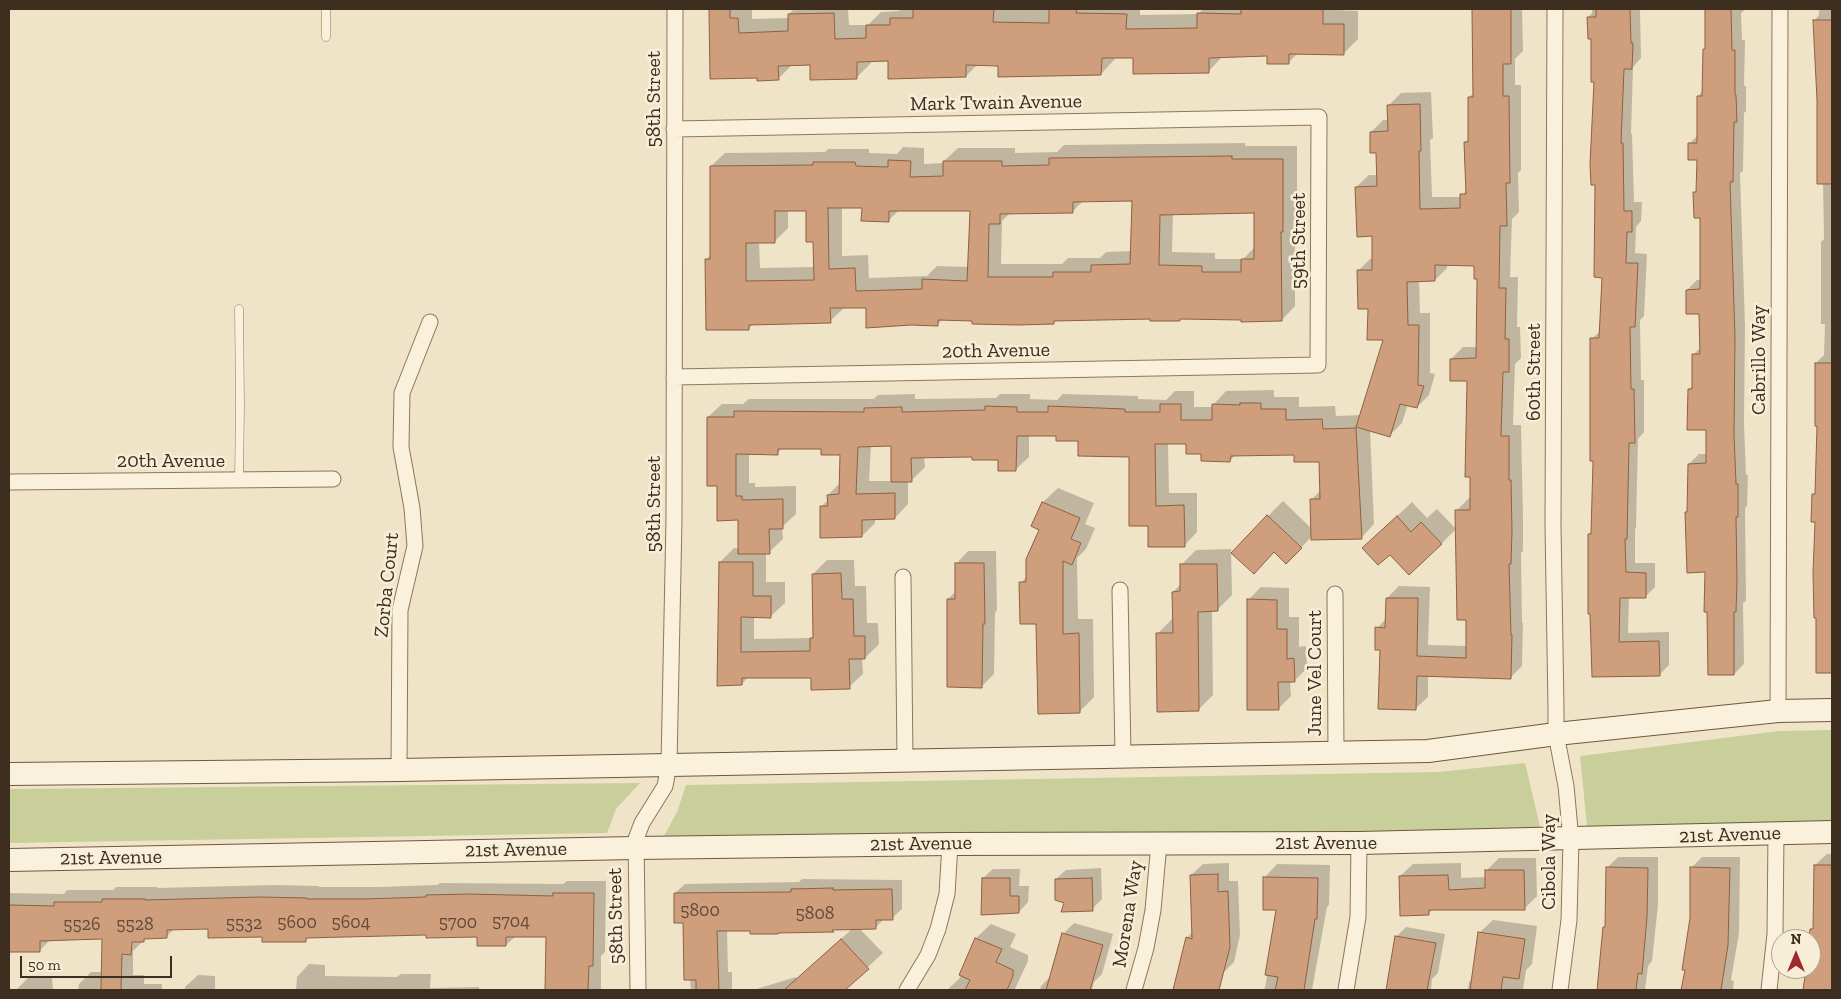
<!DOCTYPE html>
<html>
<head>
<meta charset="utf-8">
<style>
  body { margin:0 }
  #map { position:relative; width:1841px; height:999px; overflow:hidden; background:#f0e4c8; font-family:"Zilla Slab",serif }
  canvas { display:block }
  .frame { position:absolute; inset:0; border:10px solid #3d2e20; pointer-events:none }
  .north { position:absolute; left:1771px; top:929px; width:50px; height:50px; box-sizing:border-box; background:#f7eed8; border:1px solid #ada18e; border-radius:50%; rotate:0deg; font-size:14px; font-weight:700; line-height:20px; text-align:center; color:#3d2e20 }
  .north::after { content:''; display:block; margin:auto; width:18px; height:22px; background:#9e2a2b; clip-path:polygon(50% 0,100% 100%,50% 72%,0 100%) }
  .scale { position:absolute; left:20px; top:956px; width:152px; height:22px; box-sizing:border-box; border:2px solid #3d2e20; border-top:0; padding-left:6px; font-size:15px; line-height:18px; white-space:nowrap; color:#3d2e20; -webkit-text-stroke:4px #f7eed8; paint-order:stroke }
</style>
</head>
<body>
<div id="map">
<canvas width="1841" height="999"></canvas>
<div class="frame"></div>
<div class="north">N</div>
<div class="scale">50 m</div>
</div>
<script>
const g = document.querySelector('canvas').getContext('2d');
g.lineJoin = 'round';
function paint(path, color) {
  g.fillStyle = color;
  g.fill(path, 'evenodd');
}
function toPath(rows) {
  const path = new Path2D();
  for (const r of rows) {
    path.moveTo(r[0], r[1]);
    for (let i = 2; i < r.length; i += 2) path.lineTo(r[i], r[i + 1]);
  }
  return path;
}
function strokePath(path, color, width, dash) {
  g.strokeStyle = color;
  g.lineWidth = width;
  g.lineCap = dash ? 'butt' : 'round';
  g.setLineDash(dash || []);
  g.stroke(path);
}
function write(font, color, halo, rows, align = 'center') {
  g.font = font + ' "Zilla Slab",serif';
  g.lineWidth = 5;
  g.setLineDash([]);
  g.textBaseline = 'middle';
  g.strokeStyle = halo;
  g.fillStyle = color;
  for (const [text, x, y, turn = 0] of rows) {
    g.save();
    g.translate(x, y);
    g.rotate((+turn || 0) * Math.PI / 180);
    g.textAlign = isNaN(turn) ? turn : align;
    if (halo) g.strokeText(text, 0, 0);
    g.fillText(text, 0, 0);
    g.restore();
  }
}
const green = toPath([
  [1832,730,1832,823,1587,826,1580,756,1779,731],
  [1525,763,1541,831,663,838,677,812,686,785,1438,772],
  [640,783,616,809,607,833,9,843,9,789]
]);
const shadow = toPath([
  [710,9,752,9,752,19,789,18,789,14,794,9,848,9,849,25,868,25,881,12,899,11,901,9,1140,9,1140,15,1198,14,1203,9,1337,9,1337,10,1358,11,1358,39,1343,54,1298,53,1288,63,1269,55,1222,57,1208,72,1134,57,1115,57,1115,59,1101,74,978,64,966,76,889,60,871,60,871,63,856,78,811,64,793,64,778,79,759,77,711,77],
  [1474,9,1522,9,1523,51,1515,59,1515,85,1521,85,1521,170,1518,173,1519,212,1512,219,1510,277,1518,277,1517,327,1520,327,1521,358,1515,364,1513,425,1521,425,1523,518,1523,551,1521,553,1522,623,1523,623,1522,666,1510,678,1428,675,1428,697,1415,709,1381,649,1377,628,1387,618,1387,598,1399,586,1430,587,1428,645,1467,646,1468,619,1457,510,1469,498,1471,498,1468,380,1451,359,1463,347,1477,347,1478,278,1475,265,1447,264,1447,268,1435,280,1419,280,1420,313,1430,313,1430,373,1435,374,1429,395,1417,407,1408,404,1402,423,1390,435,1370,429,1374,524,1361,538,1313,535,1301,548,1268,516,1283,501,1312,529,1312,499,1321,490,1320,460,1295,454,1236,455,1230,460,1202,452,1187,443,1168,443,1169,493,1197,493,1197,532,1184,546,1149,525,1130,455,1057,435,1029,435,1029,457,1015,470,999,459,973,455,924,456,925,467,911,481,908,481,908,504,895,518,875,518,875,523,862,536,821,507,829,499,828,495,840,483,841,454,822,448,783,448,777,453,749,453,749,483,755,483,755,487,796,486,796,514,782,527,783,539,769,552,766,552,766,582,785,582,785,603,771,616,754,616,754,639,812,638,814,635,813,574,827,560,854,560,855,586,866,586,867,623,878,623,879,644,865,658,862,658,863,674,849,687,812,676,748,677,742,684,720,562,734,548,739,549,739,519,718,485,708,417,722,404,743,404,749,399,874,399,878,395,915,394,915,399,996,398,1000,394,1030,394,1030,399,1057,400,1063,394,1138,396,1138,399,1166,400,1175,391,1194,391,1194,407,1213,407,1213,405,1226,391,1274,390,1274,397,1299,397,1299,407,1335,406,1336,416,1361,415,1384,339,1369,307,1358,271,1370,259,1373,259,1373,235,1356,187,1369,175,1378,175,1377,151,1371,132,1383,120,1389,120,1389,105,1401,93,1431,92,1433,138,1430,140,1432,197,1461,197,1467,189,1466,142,1470,138,1469,97,1475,92],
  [871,445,892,445,892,481,869,481],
  [1592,9,1640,9,1641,58,1633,67,1631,134,1632,134,1634,202,1642,202,1641,221,1636,227,1635,253,1647,254,1644,316,1640,320,1641,380,1644,380,1644,432,1638,439,1636,528,1635,529,1635,563,1655,563,1655,587,1645,597,1629,597,1628,633,1669,632,1669,665,1659,675,1594,676,1589,534,1593,530,1594,460,1592,339,1601,330,1604,276,1596,183,1593,38,1588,18,1592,13],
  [1706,9,1746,9,1741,13,1742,40,1745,40,1744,86,1746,86,1746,111,1744,113,1743,171,1740,173,1745,326,1744,423,1746,475,1748,475,1747,506,1745,508,1746,601,1743,603,1744,664,1734,674,1706,571,1686,512,1688,510,1689,464,1699,454,1707,454,1707,429,1689,389,1694,385,1693,355,1701,347,1701,313,1687,290,1697,280,1701,280,1701,217,1695,193,1697,190,1698,159,1689,144,1699,134,1698,96,1704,90,1707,48],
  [1819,9,1832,9,1832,672,1817,672,1816,521,1813,495,1816,492,1818,425,1816,363,1824,355,1825,324,1821,324,1821,242,1824,239,1823,183,1815,20,1819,15],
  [1245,143,1245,146,1297,146,1297,217,1295,219,1295,306,1282,320,1182,317,1180,319,1057,320,1053,323,943,319,937,325,867,306,844,308,830,321,753,324,749,328,706,260,711,254,711,166,725,153,825,152,828,149,869,149,869,153,897,154,903,147,924,148,924,164,944,163,944,161,958,148,1015,148,1015,153,1057,152,1064,145],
  [1084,200,1133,200,1132,251,1106,252,1100,258,1068,258,1062,264,1001,264,1002,221,1010,213,1073,211],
  [863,206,888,221,899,210,971,210,969,267,937,266,927,276,869,278,868,255,842,256,842,207],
  [788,209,807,209,814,240,815,267,760,268,759,242,774,242,788,228],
  [1255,211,1255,247,1243,259,1215,259,1215,253,1172,252,1173,213],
  [1058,488,1094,503,1085,524,1095,528,1086,549,1077,558,1078,619,1093,619,1094,697,1079,712,1037,623,1021,583,1027,576,1040,529,1033,526,1043,502],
  [1412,502,1427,518,1437,509,1456,529,1441,544,1379,533],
  [1231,549,1232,595,1217,610,1212,610,1213,695,1198,710,1157,634,1172,619,1174,619,1173,592,1181,584,1181,565,1196,550],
  [968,551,996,551,997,610,995,613,994,674,981,687,948,599,956,591,956,564],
  [1261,587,1289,588,1289,617,1299,617,1299,647,1306,646,1307,668,1294,681,1290,681,1291,696,1278,709,1248,600],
  [1827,854,1832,854,1832,990,1804,990,1807,969,1811,969,1810,939,1812,930,1814,927,1815,865],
  [1618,857,1658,857,1658,905,1652,961,1648,966,1645,990,1597,990,1604,928,1606,926,1607,868],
  [1702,857,1740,857,1739,933,1731,980,1734,981,1733,990,1683,990,1687,969,1691,918,1691,868],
  [1499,858,1536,858,1537,896,1524,909,1433,909,1428,914,1400,876,1413,864,1461,863,1461,878,1487,877,1486,871],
  [1229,863,1229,881,1238,881,1240,935,1234,962,1223,973,1218,972,1212,990,1174,990,1187,938,1193,931,1191,875,1203,864],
  [1277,864,1330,865,1329,905,1327,907,1312,990,1262,990,1265,988,1278,909,1265,877],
  [1101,868,1102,899,1092,909,1065,902,1056,879,1066,870],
  [993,869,1020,869,1019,886,1029,886,1028,902,1019,912,983,878],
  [802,879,902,880,902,909,892,918,885,918,875,928,859,928,883,953,843,990,813,990,800,977,853,928,779,932,727,930,728,972,732,972,732,990,691,990,684,921,675,893,685,884,799,882],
  [567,881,606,881,605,952,601,956,601,990,547,990,548,936,516,936,506,945,478,936,428,934,310,936,305,941,209,928,175,928,166,937,147,937,133,951,133,975,144,975,144,984,162,984,162,990,78,990,79,984,91,972,102,972,103,938,51,939,39,951,9,950,9,893,64,894,67,890,113,890,116,887,157,887,157,888,274,885,319,886,319,887,378,887,437,885,440,883,563,884],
  [1493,920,1537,926,1532,964,1526,970,1523,990,1468,990,1469,982,1473,978,1479,933],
  [1074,923,1113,934,1102,974,1094,982,1092,990,1040,990,1041,986,1051,976,1063,934],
  [991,924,1016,934,1010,947,1028,955,1028,961,1015,989,947,990,959,979,976,938],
  [1406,927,1445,934,1438,973,1432,979,1431,990,1386,990,1396,937],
  [309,964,325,965,325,976,397,977,401,974,431,974,430,988,479,987,479,990,296,990,297,977],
  [198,975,215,976,215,989,241,990,185,990,185,987],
  [29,977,52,977,53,990,16,990],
  [796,977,800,990,753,990]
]);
const building = toPath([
  [709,9,730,9,730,18,738,18,739,33,788,31,788,14,834,13,835,39,866,38,866,25,890,25,890,18,913,18,913,9,994,9,993,22,1049,23,1049,9,1077,9,1076,13,1127,14,1126,29,1197,28,1197,13,1241,14,1241,9,1323,9,1323,24,1344,24,1344,55,1289,54,1289,64,1267,64,1267,56,1209,58,1209,73,1133,74,1133,58,1102,58,1101,75,998,77,998,66,966,65,966,77,888,79,888,61,857,62,857,79,810,80,810,65,778,66,779,80,757,81,757,78,710,79,709,9],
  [1472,9,1511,9,1511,64,1503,64,1503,96,1509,96,1510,183,1506,183,1507,226,1500,226,1499,288,1506,288,1505,339,1509,339,1509,372,1503,372,1501,436,1509,436,1509,480,1511,480,1512,531,1511,564,1509,564,1511,635,1512,635,1511,679,1417,676,1416,710,1378,709,1380,650,1375,650,1375,627,1385,628,1386,598,1418,598,1417,656,1466,658,1466,620,1457,620,1455,510,1470,510,1470,477,1465,477,1467,381,1450,381,1450,359,1476,358,1477,279,1474,279,1474,266,1435,265,1435,281,1407,282,1408,325,1419,325,1418,385,1424,386,1417,408,1400,404,1390,437,1356,427,1383,340,1367,340,1368,309,1358,309,1357,270,1372,270,1372,236,1357,237,1355,187,1377,186,1376,153,1370,153,1370,132,1388,131,1387,105,1420,104,1421,151,1419,151,1420,209,1460,208,1460,194,1466,194,1464,142,1468,142,1468,97,1473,97,1472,9],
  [1596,9,1630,9,1631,43,1633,43,1632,69,1624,69,1621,143,1623,143,1624,211,1632,211,1632,232,1627,232,1626,263,1638,263,1635,327,1630,327,1631,389,1634,389,1635,443,1629,443,1627,539,1625,539,1626,572,1646,573,1646,598,1620,598,1619,642,1659,641,1660,676,1592,677,1590,614,1588,614,1588,534,1591,534,1593,461,1590,461,1590,338,1599,338,1602,278,1594,277,1595,185,1591,185,1590,164,1594,82,1591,82,1591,39,1588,39,1587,17,1596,17,1596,9],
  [1705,9,1731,9,1732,50,1735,50,1735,95,1736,95,1737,122,1734,122,1733,182,1730,182,1735,337,1734,434,1736,484,1738,484,1738,517,1736,517,1737,582,1736,612,1734,612,1734,675,1708,675,1707,612,1704,612,1705,572,1687,573,1685,512,1687,512,1688,464,1706,463,1706,430,1687,430,1688,389,1692,389,1692,354,1700,354,1699,314,1686,314,1686,290,1700,289,1700,218,1694,218,1693,192,1696,192,1697,160,1688,160,1688,143,1697,143,1697,96,1702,96,1703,49,1705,49,1705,9],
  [1813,20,1832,20,1832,184,1817,184,1817,100,1813,20],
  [1232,156,1232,159,1283,159,1283,232,1281,232,1282,321,1241,322,1241,320,1180,319,1180,321,1150,321,1150,319,1054,321,1054,324,1018,325,972,324,972,321,938,320,938,326,911,325,866,328,866,308,830,308,831,323,749,325,749,330,706,330,705,259,710,259,710,166,813,165,813,162,855,162,856,166,888,167,888,160,911,161,910,177,943,176,943,161,1002,161,1002,166,1049,165,1049,158,1232,156],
  [1132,201,1130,264,1091,265,1091,272,1053,272,1053,277,988,277,989,224,1000,224,1000,214,1073,213,1073,202,1132,201],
  [828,208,862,208,861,221,889,222,889,211,970,211,967,281,922,279,922,289,856,291,855,268,829,269,828,208],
  [775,211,806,211,806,242,813,242,814,280,746,281,746,243,775,243,775,211],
  [1254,213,1254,259,1241,259,1241,272,1202,272,1202,266,1159,265,1160,215,1254,213],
  [1815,363,1832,363,1832,673,1816,673,1816,618,1814,618,1813,573,1815,522,1811,522,1812,494,1815,494,1817,426,1815,426,1815,363],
  [1240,403,1261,403,1261,409,1286,409,1286,420,1322,419,1323,429,1356,428,1362,539,1311,540,1310,499,1320,499,1319,462,1294,462,1294,455,1231,456,1230,462,1201,461,1201,454,1186,454,1186,444,1155,444,1156,506,1184,505,1185,547,1148,547,1148,526,1129,526,1129,457,1078,456,1078,441,1056,441,1056,436,1017,436,1016,471,998,471,998,460,972,460,972,457,911,458,912,482,891,482,891,446,858,447,856,494,895,493,895,519,862,520,862,537,820,538,820,506,828,506,827,495,839,494,840,455,821,455,821,449,778,449,778,455,736,454,736,496,742,496,742,500,783,499,783,529,769,529,770,554,738,554,738,520,717,521,717,486,707,486,707,417,734,417,734,411,864,412,864,408,902,407,902,412,985,410,985,406,1017,407,1017,412,1048,412,1048,406,1125,409,1125,412,1160,412,1160,404,1181,404,1181,420,1212,420,1212,404,1240,405,1240,403],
  [1042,502,1080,518,1071,539,1081,543,1072,565,1063,561,1063,634,1079,633,1080,713,1038,714,1036,624,1020,624,1019,582,1026,582,1026,559,1039,530,1031,526,1042,502],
  [1267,515,1302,548,1286,564,1274,552,1254,574,1231,553,1267,515],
  [1397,516,1411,532,1421,522,1442,544,1409,575,1390,555,1378,565,1362,548,1397,516],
  [719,562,753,562,753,596,771,596,771,618,741,617,741,652,810,651,810,638,813,638,812,574,841,573,842,599,853,599,854,636,865,636,865,659,849,659,850,689,811,690,811,678,742,678,742,685,717,686,719,562],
  [955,563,984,563,985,624,983,624,982,688,947,687,947,599,955,599,955,563],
  [1180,564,1217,564,1218,611,1198,612,1199,711,1157,712,1156,633,1173,633,1172,592,1180,591,1180,564],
  [1247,599,1277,600,1277,629,1287,629,1287,659,1294,658,1295,682,1278,682,1279,710,1247,710,1247,599],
  [1814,865,1832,865,1832,990,1803,990,1806,969,1811,969,1811,939,1809,939,1810,929,1813,929,1814,865],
  [1606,867,1648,868,1647,917,1642,974,1638,973,1636,990,1597,990,1603,927,1605,927,1606,867],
  [1690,867,1730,868,1728,945,1721,990,1681,990,1685,970,1682,970,1690,918,1690,867],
  [1485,870,1524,870,1525,910,1429,910,1429,915,1400,916,1399,876,1448,875,1449,890,1485,888,1485,870],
  [1218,874,1218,892,1228,891,1230,947,1219,990,1173,990,1186,937,1192,939,1190,875,1218,874],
  [1263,877,1318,878,1317,919,1315,919,1304,990,1275,990,1278,977,1265,975,1276,910,1263,910,1263,877],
  [982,878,1010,878,1010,896,1019,896,1019,913,981,915,982,878],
  [1092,878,1093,911,1061,912,1064,903,1055,900,1055,879,1092,878],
  [833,888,833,890,892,889,893,920,876,920,876,929,832,930,834,932,778,933,778,934,750,934,750,931,717,931,719,990,696,990,696,980,684,980,683,923,674,923,674,893,791,892,791,889,833,888],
  [553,893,594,893,593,966,589,966,588,990,545,990,546,937,506,937,506,946,477,946,477,937,426,938,426,935,306,938,306,942,262,942,262,937,208,938,208,929,167,930,167,938,144,939,144,942,132,942,131,955,122,954,121,990,101,990,102,939,40,941,40,952,9,952,9,905,54,906,54,902,102,902,102,899,145,899,145,900,261,897,307,898,307,899,365,899,426,897,426,895,469,894,553,896,553,893],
  [1478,932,1525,939,1519,979,1503,977,1501,990,1470,990,1478,932],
  [1062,933,1103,945,1090,990,1046,990,1062,933],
  [1395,936,1436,943,1427,990,1386,990,1395,936],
  [975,938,1002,949,996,962,1013,970,1013,976,1007,990,965,990,970,980,959,975,975,938],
  [841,939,869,969,845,990,784,990,841,939]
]);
const lane = toPath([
  [326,37,326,9],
  [239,309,240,405,239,480]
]);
const street = toPath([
  [1555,9,1553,525,1556,709,1556,734,1566,786,1571,840,1569,920,1560,990],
  [674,377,1318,365,1319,117,674,129],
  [9,482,333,479],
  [903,577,905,760],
  [1120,590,1123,755],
  [1335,594,1336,752],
  [1778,711,1780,9],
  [399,770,400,610,415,546,412,508,401,447,402,393,430,322],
  [638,990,636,839,642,823,665,786,669,764,674,520,675,9],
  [907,990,928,955,938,929,947,894,950,844],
  [1134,990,1146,948,1153,910,1159,843],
  [1346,990,1358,917,1359,843],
  [1769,990,1775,934,1776,833]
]);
const secondary = toPath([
  [9,774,399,770,1428,751,1556,734,1778,711,1832,710],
  [9,860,635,848,950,844,1359,843,1832,832]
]);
const numberNames = [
  ["5800",700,911],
  ["5808",815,914],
  ["5704",511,922],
  ["5600",297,923],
  ["5604",351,923],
  ["5700",458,923],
  ["5532",244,924],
  ["5526",82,925],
  ["5528",135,925]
];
const streetNames = [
  ["58th Street",654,99,-90],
  ["Mark Twain Avenue",996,103,-1],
  ["59th Street",1299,241,-90],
  ["20th Avenue",996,351,-1],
  ["Cabrillo Way",1759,360,-90],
  ["60th Street",1534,372,-90],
  ["20th Avenue",171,461],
  ["58th Street",654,504,-90],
  ["Zorba Court",387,585,-84],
  ["June Vel Court",1315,673,-90],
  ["21st Avenue",1730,835,-2],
  ["21st Avenue",1326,843],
  ["21st Avenue",921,844,-1],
  ["21st Avenue",516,850,-1],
  ["21st Avenue",111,858,-1],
  ["Cibola Way",1549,862,-90],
  ["Morena Way",1128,914,-81],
  ["58th Street",616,916,-91]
];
paint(green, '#c9cf9b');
paint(shadow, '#0003');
paint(building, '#cf9f7d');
strokePath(building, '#8d5f41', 1);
strokePath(lane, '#8d765c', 9);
strokePath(street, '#8d765c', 17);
strokePath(secondary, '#6f573f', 24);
strokePath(lane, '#faf1dc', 8);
strokePath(street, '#faf1dc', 15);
strokePath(secondary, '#faf1dc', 22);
write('18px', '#624a37', null, numberNames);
write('20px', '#3d2e20', '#f7eed8', streetNames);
</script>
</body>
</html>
